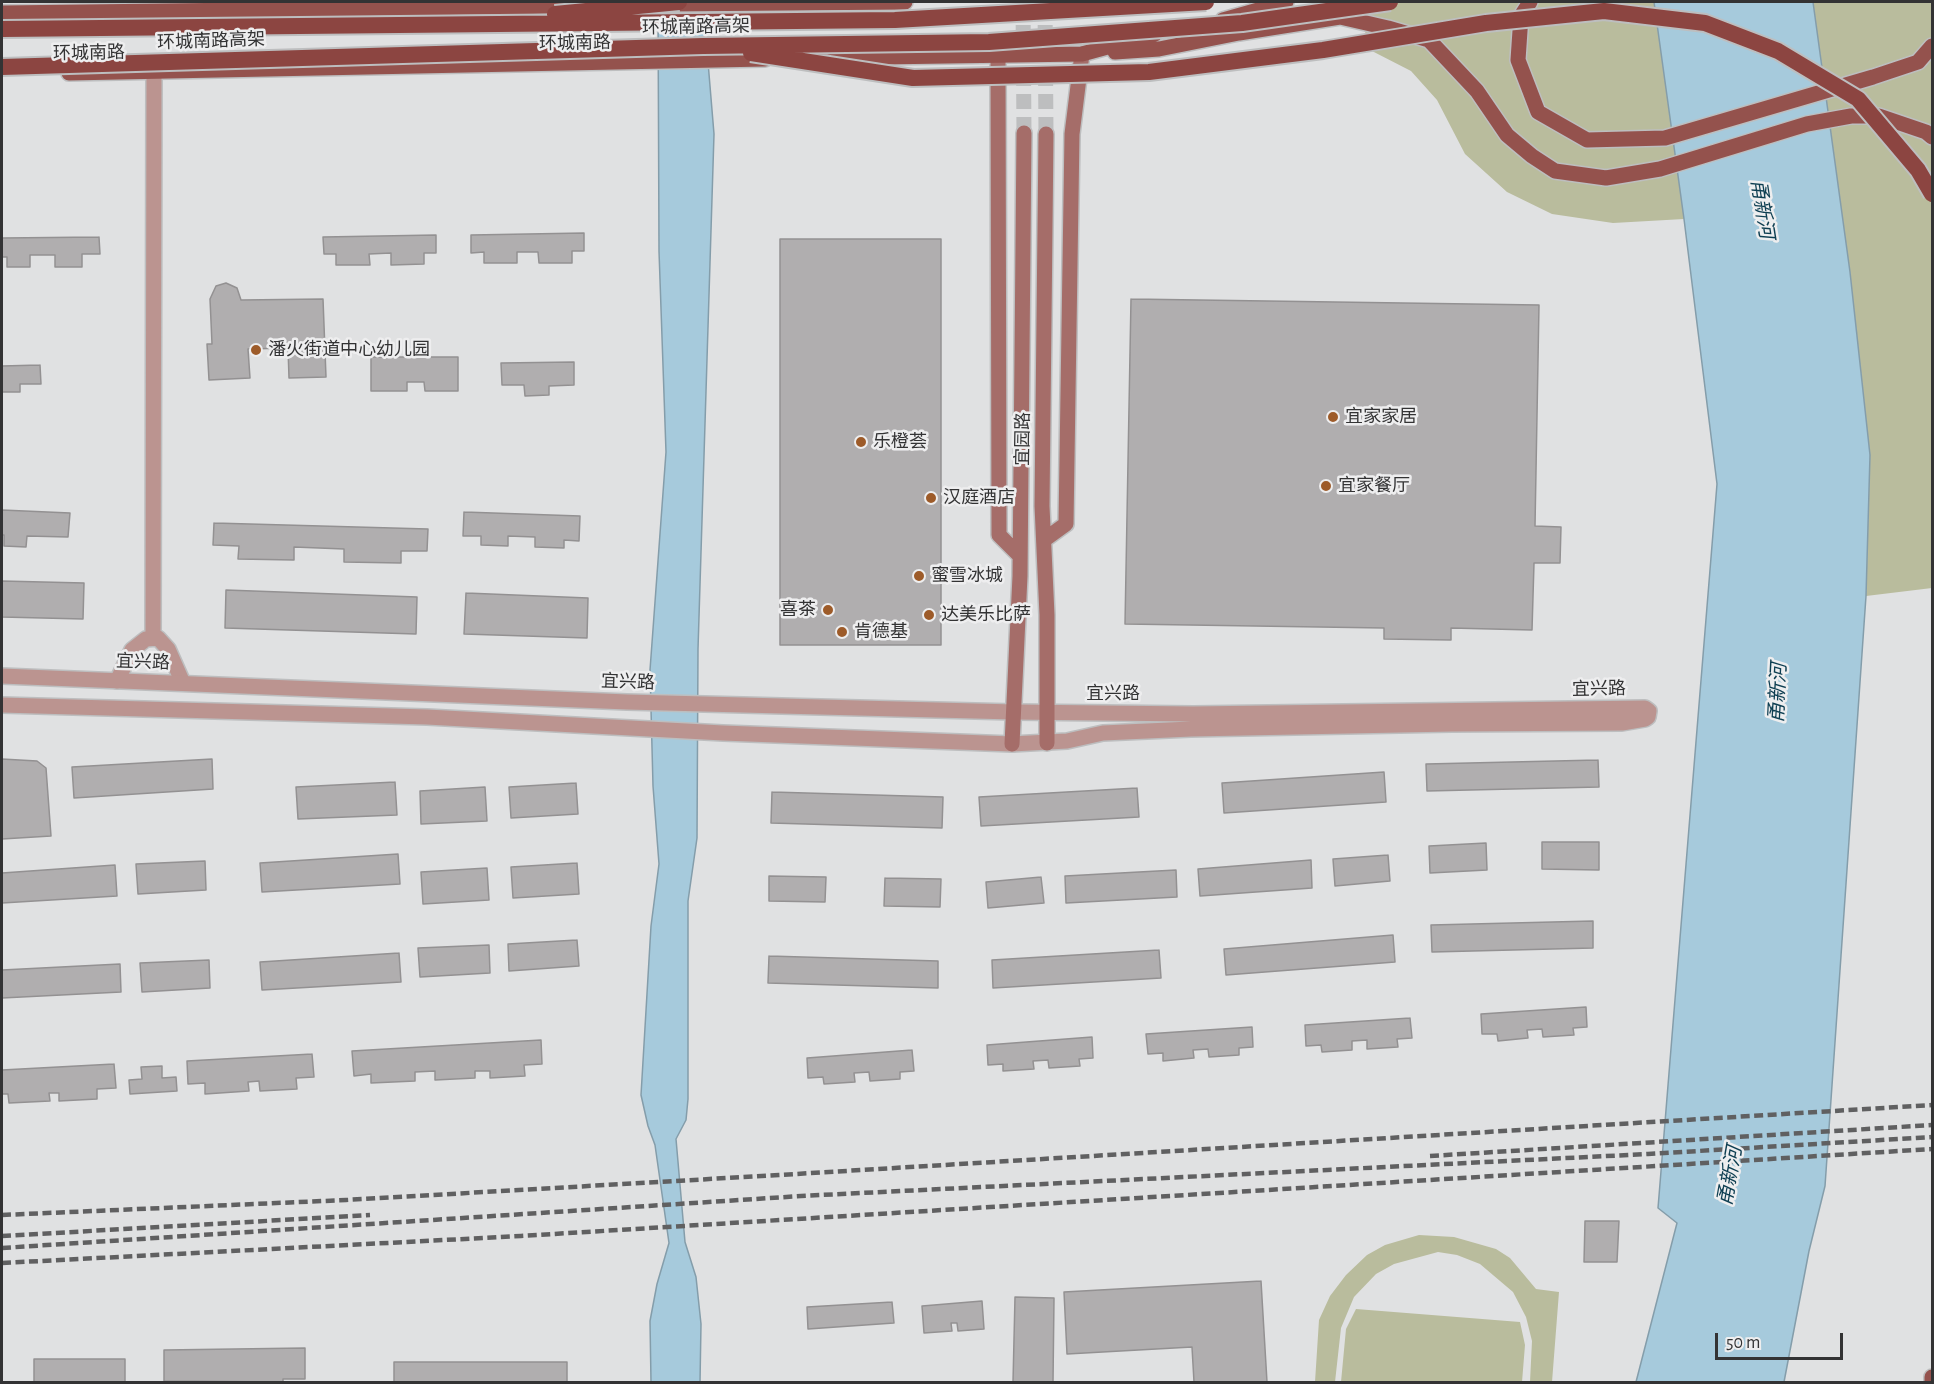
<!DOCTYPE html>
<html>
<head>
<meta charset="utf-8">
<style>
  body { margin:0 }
  #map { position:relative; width:1934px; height:1384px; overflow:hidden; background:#e0e1e2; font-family:"Alegreya Sans",sans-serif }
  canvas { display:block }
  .frame { position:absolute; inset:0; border:3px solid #333334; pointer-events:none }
  .scale { position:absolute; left:1715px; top:1333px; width:128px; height:27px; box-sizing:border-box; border:3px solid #333334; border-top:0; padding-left:8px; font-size:18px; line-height:21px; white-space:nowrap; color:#333334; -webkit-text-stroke:4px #eeeeef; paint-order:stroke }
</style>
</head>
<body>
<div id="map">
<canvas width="1934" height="1384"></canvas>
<div class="frame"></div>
<div class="scale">50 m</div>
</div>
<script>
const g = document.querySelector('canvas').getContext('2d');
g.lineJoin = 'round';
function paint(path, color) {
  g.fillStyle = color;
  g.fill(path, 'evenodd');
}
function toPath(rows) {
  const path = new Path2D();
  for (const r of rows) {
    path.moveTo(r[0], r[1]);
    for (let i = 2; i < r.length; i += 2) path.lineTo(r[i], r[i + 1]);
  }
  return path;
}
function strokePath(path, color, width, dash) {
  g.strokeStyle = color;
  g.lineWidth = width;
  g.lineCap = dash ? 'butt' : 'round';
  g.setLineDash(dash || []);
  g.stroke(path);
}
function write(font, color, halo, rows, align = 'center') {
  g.font = font + ' "Alegreya Sans","Noto Sans SC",sans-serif';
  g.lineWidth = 5;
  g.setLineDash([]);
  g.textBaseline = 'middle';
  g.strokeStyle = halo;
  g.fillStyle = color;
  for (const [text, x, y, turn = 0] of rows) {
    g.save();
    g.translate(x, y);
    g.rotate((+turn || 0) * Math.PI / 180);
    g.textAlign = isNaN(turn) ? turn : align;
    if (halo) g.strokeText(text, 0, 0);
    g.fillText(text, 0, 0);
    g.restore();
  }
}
const green = toPath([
  [1357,2,1654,2,1684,219,1613,223,1552,214,1507,192,1465,154,1437,100,1411,71,1370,50],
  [1813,2,1932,2,1932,588,1866,596,1870,455,1850,272],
  [1419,1235,1454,1237,1496,1249,1510,1258,1536,1289,1559,1292,1552,1382,1530,1382,1532,1341,1526,1317,1513,1292,1480,1264,1457,1255,1438,1252,1394,1264,1376,1274,1354,1297,1341,1328,1335,1382,1315,1382,1319,1320,1330,1296,1346,1275,1367,1255,1385,1245],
  [1356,1309,1520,1322,1525,1345,1522,1382,1341,1382,1346,1329]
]);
const water = toPath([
  [658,2,703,2,714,134,698,649,697,838,688,901,688,1099,686,1120,676,1139,685,1242,696,1277,701,1324,700,1382,651,1382,650,1321,657,1284,669,1243,655,1145,648,1126,641,1095,651,926,659,864,653,786,650,670,666,452,659,251,658,2],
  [1654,2,1813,2,1850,272,1870,455,1866,596,1825,1186,1809,1251,1784,1382,1636,1382,1677,1223,1658,1208,1717,484,1684,219,1654,2]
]);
const building = toPath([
  [584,233,584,251,572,251,572,263,539,263,538,252,517,252,517,263,484,263,484,252,471,253,471,235,584,233],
  [436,235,436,253,424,253,424,264,391,265,391,253,369,254,370,265,336,265,336,254,324,254,323,237,436,235],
  [99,237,100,254,82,254,82,267,55,267,55,255,30,255,30,267,7,267,7,257,2,257,2,238,99,237],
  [780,239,941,239,941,645,780,645,780,239],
  [226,283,237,288,241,300,323,299,326,377,289,378,288,348,248,349,250,378,209,380,207,344,212,344,210,299,216,286,226,283],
  [1131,299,1539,305,1535,526,1561,527,1560,563,1534,563,1532,630,1451,628,1451,640,1384,639,1384,628,1125,624,1131,299],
  [371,357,458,357,458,391,425,391,424,382,407,382,407,391,371,391,371,357],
  [574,362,574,385,549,386,549,395,525,396,524,385,502,385,501,363,574,362],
  [40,365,41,384,20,384,20,392,2,392,2,366,40,365],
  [2,510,70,513,68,537,27,536,26,547,4,546,4,535,2,535,2,510],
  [464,512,580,516,579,541,564,540,564,548,535,547,535,537,508,536,508,546,481,545,481,536,463,536,464,512],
  [214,523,428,529,427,551,401,551,401,563,344,562,344,549,294,547,294,560,238,559,239,546,213,545,214,523],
  [2,581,84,583,83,619,2,617,2,581],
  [226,590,417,597,416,634,225,628,226,590],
  [466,593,588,598,587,638,464,634,466,593],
  [2,759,37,761,46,768,51,836,2,839,2,759],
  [212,759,213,789,74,798,72,767,212,759],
  [1598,760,1599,787,1427,791,1426,764,1598,760],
  [1384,772,1386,802,1224,813,1222,783,1384,772],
  [395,782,397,815,298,819,296,787,395,782],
  [576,783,578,814,511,818,509,787,576,783],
  [485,787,487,821,421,824,420,791,485,787],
  [1137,788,1139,817,981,826,979,797,1137,788],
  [772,792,943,797,942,828,771,823,772,792],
  [1542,842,1599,842,1599,870,1542,869,1542,842],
  [1486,843,1487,870,1430,873,1429,846,1486,843],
  [398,854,400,884,262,892,260,863,398,854],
  [1388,855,1390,881,1335,886,1333,859,1388,855],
  [1311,860,1312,888,1200,896,1198,869,1311,860],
  [205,861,206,890,138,894,136,864,205,861],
  [577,863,579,894,513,898,511,867,577,863],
  [115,865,117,896,2,903,2,873,115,865],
  [487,868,489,900,423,904,421,872,487,868],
  [1176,870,1177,897,1066,903,1065,876,1176,870],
  [769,876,826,877,825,902,769,901,769,876],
  [1041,877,1044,903,988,908,986,882,1041,877],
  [885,878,941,879,940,907,884,906,885,878],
  [1593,921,1593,948,1432,952,1431,925,1593,921],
  [1393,935,1395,962,1226,975,1224,949,1393,935],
  [577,940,579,966,509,971,508,944,577,940],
  [489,945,490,973,420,977,418,948,489,945],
  [1159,950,1161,978,993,988,992,960,1159,950],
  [399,953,401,982,262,990,260,962,399,953],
  [769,956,938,961,938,988,768,983,769,956],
  [209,960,210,988,142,992,140,963,209,960],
  [120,964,121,992,2,998,2,970,120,964],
  [1586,1007,1587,1027,1573,1028,1574,1035,1543,1037,1542,1029,1527,1030,1528,1038,1498,1041,1497,1034,1482,1034,1481,1014,1586,1007],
  [1410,1018,1412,1038,1397,1039,1398,1047,1367,1049,1367,1040,1352,1041,1352,1050,1322,1052,1321,1045,1306,1046,1305,1025,1410,1018],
  [1252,1027,1253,1047,1239,1048,1239,1055,1209,1057,1208,1049,1193,1050,1194,1058,1163,1061,1163,1053,1148,1054,1146,1034,1252,1027],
  [1092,1037,1093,1058,1079,1059,1080,1066,1049,1068,1048,1060,1033,1061,1034,1069,1003,1071,1003,1064,988,1065,987,1045,1092,1037],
  [541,1040,542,1064,524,1065,525,1076,490,1078,490,1071,475,1071,475,1078,435,1080,435,1071,415,1072,415,1081,371,1083,371,1074,354,1076,352,1051,541,1040],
  [912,1050,914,1071,900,1072,900,1079,870,1081,869,1072,854,1073,855,1082,824,1084,823,1077,808,1078,807,1058,912,1050],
  [312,1054,314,1077,296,1078,297,1089,260,1091,259,1081,248,1082,249,1091,205,1094,205,1083,188,1084,187,1061,312,1054],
  [114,1064,116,1088,97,1089,97,1099,59,1101,59,1093,49,1093,50,1101,9,1103,8,1094,2,1094,2,1070,114,1064],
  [162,1066,162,1078,176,1077,177,1091,130,1094,129,1080,142,1079,141,1067,162,1066],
  [1585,1221,1619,1221,1617,1262,1584,1262,1585,1221],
  [1261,1281,1267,1382,1194,1382,1192,1347,1067,1354,1064,1292,1261,1281],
  [1015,1297,1054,1298,1053,1382,1013,1382,1015,1297],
  [982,1301,984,1329,958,1331,957,1323,951,1323,952,1331,924,1333,922,1306,982,1301],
  [892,1302,894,1323,808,1329,807,1307,892,1302],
  [305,1348,305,1379,283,1379,283,1382,164,1381,164,1350,305,1348],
  [34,1359,125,1359,125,1382,34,1382,34,1359],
  [394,1362,567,1362,567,1382,394,1382,394,1362]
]);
const secondaryTunnel = toPath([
  [1023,2,1024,133],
  [1045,2,1046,134]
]);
const minor = toPath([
  [153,638,154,71],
  [117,681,132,650,146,639,158,638,168,649,183,683]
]);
const tertiary = toPath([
  [2,676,627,702,1014,712,1193,714,1645,708,1649,711,1648,717,1645,719,1622,723,1452,724,1191,729,1103,733,1067,741,1012,744,723,733,427,717,2,705]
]);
const secondary = toPath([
  [998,54,999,535,1020,556],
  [1046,134,1042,506,1047,615,1047,743],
  [1044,540,1066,524,1072,134,1082,54],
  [1012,744,1020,576,1024,133]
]);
const primary = toPath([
  [1030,2,1067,5],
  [1530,2,1521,16,1518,60,1538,112,1587,140,1665,138,1873,77,1918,62,1932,46],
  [668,4,905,2],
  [2,13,572,6],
  [1223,20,1286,2],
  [1115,52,1159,49,1239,33,1340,17,1388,28,1429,40,1477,91,1507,135,1532,156,1555,171,1606,178,1660,169,1807,124,1851,116,1879,116,1926,132,1932,137],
  [813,58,1082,54,1155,34],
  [69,73,765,59],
  [1932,1382,1932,1377]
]);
const rail = toPath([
  [1430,1156,1932,1125],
  [2,1215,346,1200,779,1175,1932,1105],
  [2,1236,370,1215],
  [2,1248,801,1196,1648,1154,1932,1137],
  [2,1263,521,1236,1932,1149]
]);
const trunkBridge = toPath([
  [555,14,679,2],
  [2,29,895,20,1206,2],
  [751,53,913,78,1149,72,1323,50,1486,23,1604,11,1705,23,1778,51,1858,99,1918,170,1932,194],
  [2,67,703,46,989,42,1242,23,1390,2]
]);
const markers = [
  [256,350,6,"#9d5b29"],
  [1333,417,6,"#9d5b29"],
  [861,442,6,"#9d5b29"],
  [1326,486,6,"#9d5b29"],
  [931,498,6,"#9d5b29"],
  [919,576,6,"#9d5b29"],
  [828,610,6,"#9d5b29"],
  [929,615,6,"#9d5b29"],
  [842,632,6,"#9d5b29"]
];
const streetNames = [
  ["环城南路高架",696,27,-1],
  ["环城南路高架",211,41,-2],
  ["环城南路",575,43,-1],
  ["环城南路",89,53,-1],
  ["宜园路",1023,439,-89],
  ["宜兴路",143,662,2],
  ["宜兴路",628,682,2],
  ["宜兴路",1599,689,-1],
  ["宜兴路",1113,694]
];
const poiNames = [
  ["潘火街道中心幼儿园",268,350],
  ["宜家家居",1345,417],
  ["乐橙荟",873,442],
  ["宜家餐厅",1338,486],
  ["汉庭酒店",943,498],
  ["蜜雪冰城",931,576],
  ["喜茶",816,610,"right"],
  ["达美乐比萨",941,615],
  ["肯德基",854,632]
];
const waterNames = [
  ["甬新河",1762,209,81],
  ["甬新河",1778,693,-87],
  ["甬新河",1730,1176,-80]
];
paint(green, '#b9bc9d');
paint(water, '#a6cadc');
strokePath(water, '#849daa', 1.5);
paint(building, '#b0aeaf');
strokePath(building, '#939192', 1.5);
strokePath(secondaryTunnel, '#bdbebf', 15, [15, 8]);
strokePath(minor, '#bdbebf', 18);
strokePath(tertiary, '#bdbebf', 18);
strokePath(secondary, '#bdbebf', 18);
strokePath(primary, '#bdbebf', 18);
strokePath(minor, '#bb9490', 15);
strokePath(tertiary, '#bb9490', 15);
strokePath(secondary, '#a56d69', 15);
strokePath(primary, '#94524d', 15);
strokePath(rail, '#606061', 4.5, [9, 4.5]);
strokePath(trunkBridge, '#bdbebf', 20, []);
strokePath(trunkBridge, '#8c4541', 16);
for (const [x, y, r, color] of markers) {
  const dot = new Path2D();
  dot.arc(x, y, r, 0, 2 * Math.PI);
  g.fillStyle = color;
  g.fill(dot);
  strokePath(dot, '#eeeeef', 2);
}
write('18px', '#333334', '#eeeeef', streetNames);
write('18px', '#333334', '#eeeeef', poiNames, 'left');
write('italic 20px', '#0d3e51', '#eeeeef', waterNames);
</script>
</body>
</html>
